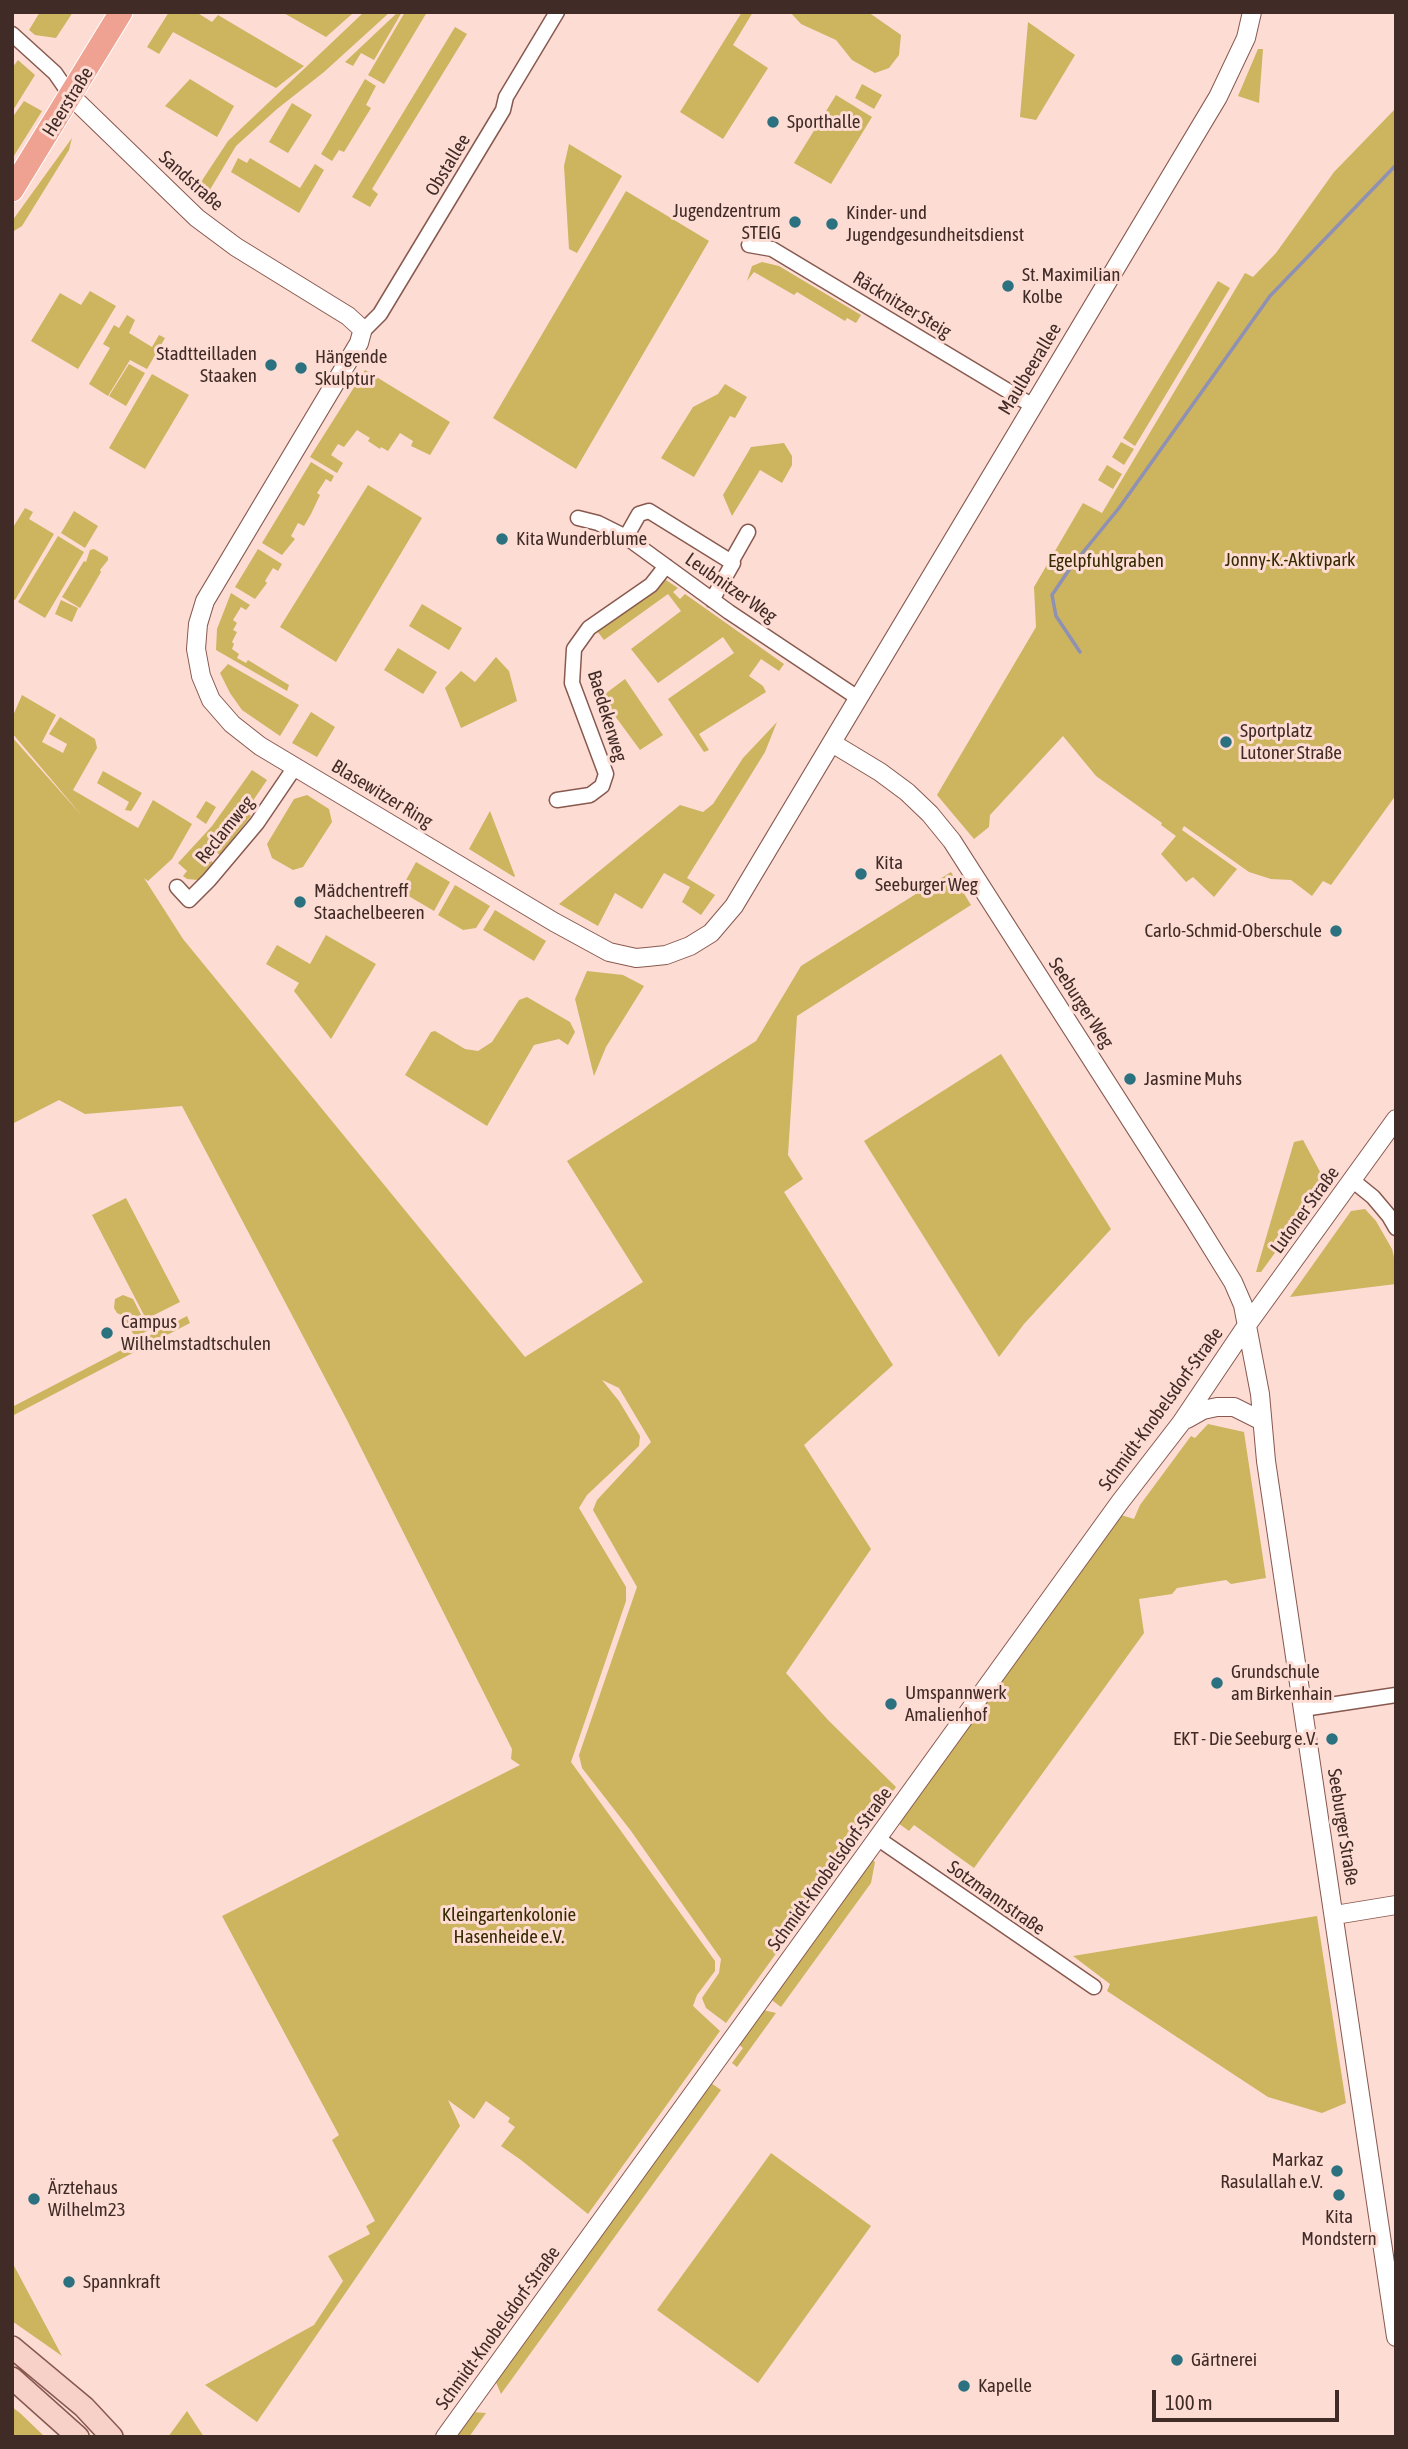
<!DOCTYPE html>
<html>
<head>
<meta charset="utf-8">
<style>
  body { margin:0 }
  #map { position:relative; width:1408px; height:2449px; overflow:hidden; background:#fddcd4; font-family:"Asap Condensed",sans-serif }
  canvas { display:block }
  .frame { position:absolute; inset:0; border:14px solid #402b26; pointer-events:none }
  .scale { position:absolute; left:1152px; top:2390px; width:187px; height:32px; box-sizing:border-box; border:4px solid #402b26; border-top:0; padding-left:9px; font-size:21px; line-height:24px; white-space:nowrap; color:#402b26; -webkit-text-stroke:5px #fddcd4; paint-order:stroke }
</style>
</head>
<body>
<div id="map">
<canvas width="1408" height="2449"></canvas>
<div class="frame"></div>
<div class="scale">100 m</div>
</div>
<script>
const g = document.querySelector('canvas').getContext('2d');
g.lineJoin = 'round';
function paint(path, color) {
  g.fillStyle = color;
  g.fill(path, 'evenodd');
}
function toPath(rows) {
  const path = new Path2D();
  for (const r of rows) {
    path.moveTo(r[0], r[1]);
    for (let i = 2; i < r.length; i += 2) path.lineTo(r[i], r[i + 1]);
  }
  return path;
}
function strokePath(path, color, width, dash) {
  g.strokeStyle = color;
  g.lineWidth = width;
  g.lineCap = dash ? 'butt' : 'round';
  g.setLineDash(dash || []);
  g.stroke(path);
}
function write(font, color, halo, rows, align = 'center') {
  g.font = font + ' "Asap Condensed",sans-serif';
  g.lineWidth = 6;
  g.setLineDash([]);
  g.textBaseline = 'middle';
  g.strokeStyle = halo;
  g.fillStyle = color;
  for (const [text, x, y, turn = 0] of rows) {
    g.save();
    g.translate(x, y);
    g.rotate((+turn || 0) * Math.PI / 180);
    g.textAlign = isNaN(turn) ? turn : align;
    if (halo) g.strokeText(text, 0, 0);
    g.fillText(text, 0, 0);
    g.restore();
  }
}
const green = toPath([
  [40,12,73,12,56,38,35,35,29,30],
  [169,12,196,12,212,22,218,15,304,66,276,88,173,32,159,54,147,47],
  [282,12,348,12,352,14,326,37],
  [364,12,390,12,324,72,277,109,236,146,208,193,195,191,228,141],
  [398,12,402,12,374,60,361,53,353,66,345,62],
  [405,12,427,12,384,84,368,75],
  [742,12,753,12,733,45,768,68,723,139,680,112],
  [790,12,868,12,901,35,899,55,889,68,875,73,852,60,836,40,801,24],
  [1028,22,1075,55,1036,120,1020,117],
  [455,27,467,34,372,189,378,194,370,207,352,197],
  [1258,49,1263,49,1259,103,1238,96],
  [18,60,35,75,12,112,12,68],
  [190,79,234,106,217,137,165,106],
  [365,79,376,86,366,105,371,108,344,152,339,150,332,161,321,154],
  [862,84,882,95,874,109,855,98],
  [836,95,872,117,831,184,794,163],
  [24,101,42,111,12,159,12,118],
  [292,103,312,115,288,153,269,142],
  [1396,108,1396,795,1331,885,1323,881,1312,896,1291,880,1271,879,1249,872,1184,826,1182,830,1237,869,1214,897,1193,877,1186,882,1161,854,1176,836,1161,825,1162,823,1096,776,1063,736,990,815,989,827,974,839,937,795,1036,627,1034,587,1083,503,1102,513,1245,273,1253,277,1276,253,1334,172],
  [72,138,69,150,22,226,12,232,12,221],
  [569,144,622,176,577,253,569,249,564,166],
  [238,158,247,163,250,158,300,188,315,164,324,170,299,213,231,172],
  [626,191,709,241,576,469,493,418],
  [762,262,779,266,861,315,856,323,847,318,845,321,797,292,794,295,754,272,747,281,752,266],
  [1218,281,1230,288,1135,446,1123,438],
  [90,291,116,306,78,369,31,341,60,293,81,305],
  [127,315,135,320,129,333,152,347,159,335,165,338,147,369,130,360,108,396,89,384,110,348,103,344,114,325,119,328],
  [129,364,145,373,126,406,109,396],
  [365,370,450,422,430,455,411,446,413,441,400,433,388,451,381,447,380,449,368,441,370,438,357,430,344,447,338,444,331,455,343,463,337,473,310,457],
  [152,374,189,395,145,469,109,448],
  [725,384,747,397,735,418,730,416,694,477,661,458,693,407,718,394],
  [1121,442,1134,449,1124,465,1112,457],
  [784,443,792,456,792,465,782,483,760,470,732,516,723,495,751,447],
  [311,462,334,476,331,482,326,479,317,493,320,495,311,514,304,526,298,523,291,536,295,539,282,555,262,543],
  [1107,465,1122,474,1113,489,1098,480],
  [368,485,422,518,336,662,280,627],
  [25,508,33,512,29,519,54,534,15,600,12,599,12,529],
  [74,511,98,526,85,548,61,533],
  [58,536,84,552,45,618,18,602],
  [94,549,108,557,108,560,100,570,101,572,80,608,62,597,84,561,86,562,90,550],
  [258,549,282,564,278,571,273,568,265,581,267,583,255,599,235,587],
  [663,578,678,588,673,592,680,599,685,594,784,664,779,671,761,659,749,676,763,686,766,692,699,734,709,750,704,752,668,699,734,653,723,637,658,683,631,649,681,611,668,594,604,640,597,631],
  [231,593,250,605,246,610,241,607,233,620,237,623,233,630,237,632,232,642,234,644,232,649,239,654,237,658,246,663,248,660,289,685,287,691,216,650,217,629],
  [61,600,78,608,72,622,55,614],
  [422,604,462,628,449,650,409,626],
  [398,648,437,672,423,694,384,670],
  [496,657,509,671,517,701,461,728,445,688,461,671,475,682],
  [228,664,299,705,280,736,242,710,230,693,220,673],
  [625,679,663,735,640,750,601,697],
  [22,695,56,715,42,742,63,753,67,744,49,734,60,717,95,739,97,748,73,790,138,828,153,800,192,824,172,859,148,881,144,878,183,939,525,1357,643,1282,567,1161,756,1041,801,966,951,872,971,905,797,1016,788,1155,803,1179,784,1192,893,1365,804,1445,871,1549,786,1673,828,1720,896,1787,726,2023,706,2008,702,1998,719,1973,721,1959,631,1831,582,1768,579,1755,637,1587,593,1510,597,1500,651,1442,619,1388,602,1380,619,1401,640,1436,639,1446,587,1495,579,1508,626,1587,626,1601,571,1762,715,1961,715,1971,697,1995,693,2006,720,2031,588,2214,521,2160,501,2146,515,2127,508,2122,510,2118,486,2101,474,2119,448,2100,460,2126,257,2422,205,2385,314,2325,343,2281,328,2256,370,2234,366,2226,375,2221,332,2140,339,2135,222,1916,520,1765,511,1759,512,1749,346,1418,182,1106,85,1114,59,1100,12,1124,12,737,83,817,12,733,12,718],
  [311,712,335,727,317,757,292,743],
  [777,722,765,752,687,878,715,895,701,915,682,902,690,887,664,873,642,909,615,893,598,926,559,904,680,805,703,812,713,804,743,758],
  [252,770,267,780,246,811,251,816,220,855,215,851,204,863,206,866,211,860,213,863,198,880,187,879,183,876,187,871,178,863,212,826],
  [103,771,142,793,131,811,125,810,129,802,97,783],
  [307,795,329,809,332,822,303,867,293,870,272,858,267,844,294,799],
  [206,801,216,807,206,824,196,817],
  [490,811,515,876,514,877,469,849],
  [416,862,450,882,434,911,400,891],
  [455,885,490,906,476,928,463,930,438,915],
  [495,910,546,941,534,961,483,930],
  [326,935,376,964,331,1039,294,991,299,983,266,964,277,945,310,964],
  [587,971,623,975,644,986,606,1047,594,1076,575,999],
  [527,997,570,1022,575,1032,568,1045,559,1039,534,1045,487,1126,405,1075,431,1032,435,1031,465,1049,478,1051,492,1042,519,1000],
  [1001,1054,1111,1229,1024,1324,999,1357,864,1141],
  [1303,1140,1326,1183,1261,1272,1256,1272,1294,1142],
  [126,1198,180,1302,146,1319,92,1215],
  [1365,1209,1376,1221,1392,1249,1396,1266,1396,1284,1290,1297,1351,1211],
  [123,1295,133,1299,149,1330,135,1337,123,1316,117,1313,114,1308,115,1299],
  [187,1316,190,1323,12,1416,12,1407],
  [1208,1424,1244,1432,1266,1578,1231,1584,1226,1580,1177,1588,1172,1594,1139,1599,1144,1633,974,1868,914,1825,909,1831,898,1823,1121,1515,1134,1519,1140,1505,1191,1436,1195,1438],
  [872,1860,875,1862,871,1883,781,2007,773,2001,772,1997],
  [1317,1916,1346,2103,1322,2113,1268,2097,1107,1991,1110,1984,1073,1956],
  [763,2010,776,2013,737,2067,732,2063,743,2048,738,2044],
  [711,2083,721,2090,501,2394,495,2380],
  [771,2153,871,2226,758,2383,657,2310],
  [12,2262,62,2356,12,2321],
  [12,2407,20,2413,45,2437,12,2437],
  [187,2411,204,2437,168,2437],
  [472,2412,486,2413,469,2437,454,2437]
]);
const stream = toPath([
  [1080,652,1056,616,1052,595,1071,567,1119,508,1270,296,1396,165]
]);
const minor = toPath([
  [12,34,55,73,71,96],
  [749,245,772,249,1033,406],
  [362,332,380,314,503,110,506,97,557,12],
  [578,518,598,523,626,537,729,612,858,698],
  [626,537,639,514,649,511,733,563,712,600],
  [731,562,748,532],
  [557,800,590,795,602,786,606,774,572,683,574,649,589,628,651,585,666,566],
  [177,887,189,900,209,880,257,823,295,767],
  [1352,1180,1373,1197,1389,1216,1396,1228],
  [1303,1709,1396,1695],
  [877,1838,1094,1987]
]);
const tertiary = toPath([
  [71,96,197,218,236,247,348,316,360,327,362,332,359,343,205,601,198,624,196,649,201,676,211,700,232,724,260,746,554,922,609,952,636,958,647,957,666,955,690,946,711,933,734,906,1218,97,1246,38,1252,12],
  [832,743,880,772,907,792,930,814,952,841,1194,1219,1233,1282,1243,1305,1260,1394,1266,1461,1396,2337],
  [1187,1419,1203,1410,1217,1407,1234,1407,1262,1421],
  [1335,1915,1396,1905],
  [445,2437,1120,1502,1181,1423,1247,1325,1396,1119]
]);
const secondary = toPath([
  [12,2347,84,2407,112,2437],
  [12,2378,78,2437]
]);
const primary = toPath([
  [12,190,121,12]
]);
const markers = [
  [773,122,7,"#2c7180"],
  [795,222,7,"#2c7180"],
  [832,224,7,"#2c7180"],
  [1008,286,7,"#2c7180"],
  [271,365,7,"#2c7180"],
  [301,368,7,"#2c7180"],
  [502,539,7,"#2c7180"],
  [1226,742,7,"#2c7180"],
  [861,874,7,"#2c7180"],
  [300,902,7,"#2c7180"],
  [1336,931,7,"#2c7180"],
  [1130,1079,7,"#2c7180"],
  [107,1333,7,"#2c7180"],
  [1217,1683,7,"#2c7180"],
  [891,1704,7,"#2c7180"],
  [1332,1739,7,"#2c7180"],
  [1337,2171,7,"#2c7180"],
  [1339,2195,7,"#2c7180"],
  [34,2199,7,"#2c7180"],
  [69,2282,7,"#2c7180"],
  [1177,2360,7,"#2c7180"],
  [964,2386,7,"#2c7180"]
];
const streetNames = [
  ["Heerstraße",68,102,-58],
  ["Obstallee",448,165,-59],
  ["Sandstraße",191,181,42],
  ["Räcknitzer Steig",902,305,31],
  ["Maulbeerallee",1030,369,-59],
  ["Leubnitzer Weg",731,588,35],
  ["Baedekerweg",607,716,73],
  ["Blasewitzer Ring",382,794,31],
  ["Reclamweg",225,830,-51],
  ["Seeburger Weg",1081,1003,57],
  ["Lutoner Straße",1305,1210,-54],
  ["Schmidt-Knobelsdorf-Straße",1161,1409,-54],
  ["Seeburger Straße",1343,1827,81],
  ["Schmidt-Knobelsdorf-Straße",830,1869,-54],
  ["Sotzmannstraße",996,1898,35],
  ["Schmidt-Knobelsdorf-Straße",498,2328,-54]
];
const poiNames = [
  ["Sporthalle",787,122],
  ["Jugendzentrum",781,211,"right"],
  ["STEIG",781,233,"right"],
  ["Kinder- und",846,213],
  ["Jugendgesundheitsdienst",846,235],
  ["St. Maximilian",1022,275],
  ["Kolbe",1022,297],
  ["Stadtteilladen",257,354,"right"],
  ["Staaken",257,376,"right"],
  ["Hängende",315,357],
  ["Skulptur",315,379],
  ["Kita Wunderblume",516,539],
  ["Sportplatz",1240,731],
  ["Lutoner Straße",1240,753],
  ["Kita",875,863],
  ["Seeburger Weg",875,885],
  ["Mädchentreff",314,891],
  ["Staachelbeeren",314,913],
  ["Carlo-Schmid-Oberschule",1322,931,"right"],
  ["Jasmine Muhs",1144,1079],
  ["Campus",121,1322],
  ["Wilhelmstadtschulen",121,1344],
  ["Grundschule",1231,1672],
  ["am Birkenhain",1231,1694],
  ["Umspannwerk",905,1693],
  ["Amalienhof",905,1715],
  ["EKT - Die Seeburg e.V.",1318,1739,"right"],
  ["Markaz",1323,2160,"right"],
  ["Rasulallah e.V.",1323,2182,"right"],
  ["Ärztehaus",48,2188],
  ["Wilhelm23",48,2210],
  ["Kita",1339,2217,"center"],
  ["Mondstern",1339,2239,"center"],
  ["Spannkraft",83,2282],
  ["Gärtnerei",1191,2360],
  ["Kapelle",978,2386]
];
const parkNames = [
  ["Jonny-K.-Aktivpark",1290,560],
  ["Egelpfuhlgraben",1106,561],
  ["Kleingartenkolonie",509,1915],
  ["Hasenheide e.V.",509,1937]
];
paint(green, '#cdb45f');
strokePath(stream, '#8f91b4', 3.5);
strokePath(minor, '#88594f', 17);
strokePath(tertiary, '#88594f', 20);
strokePath(secondary, '#88594f', 24);
strokePath(primary, '#fff', 25);
strokePath(minor, '#fff', 14);
strokePath(tertiary, '#fff', 18);
strokePath(secondary, '#f7d0c8', 21);
strokePath(primary, '#efa292', 23);
for (const [x, y, r, color] of markers) {
  const dot = new Path2D();
  dot.arc(x, y, r, 0, 2 * Math.PI);
  g.fillStyle = color;
  g.fill(dot);
  strokePath(dot, '#fddcd4', 2.5);
}
write('19px', '#402b26', '#fddcd4', streetNames);
write('19px', '#402b26', '#fddcd4', poiNames, 'left');
write('19px', '#352a00', '#fddcd4', parkNames);
</script>
</body>
</html>
